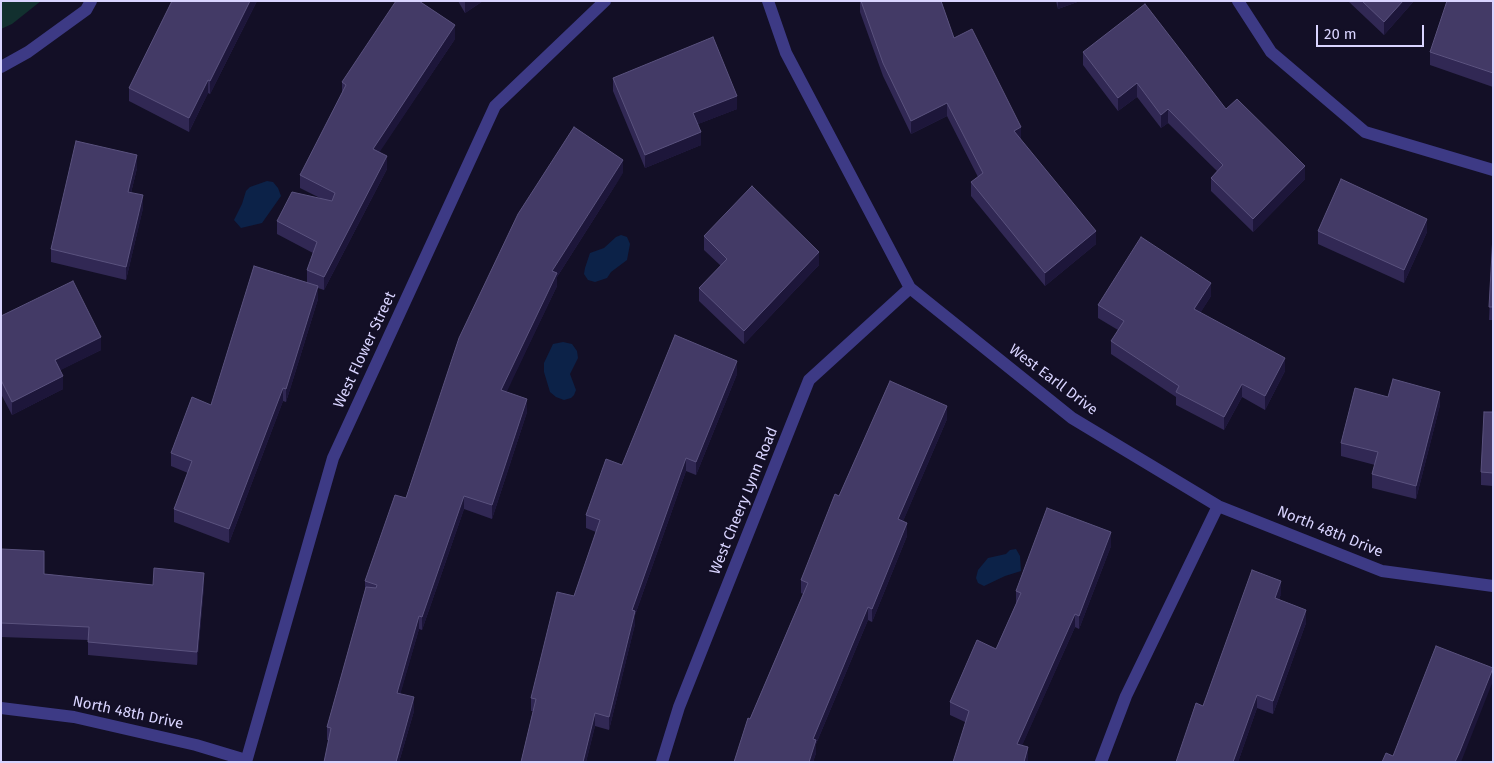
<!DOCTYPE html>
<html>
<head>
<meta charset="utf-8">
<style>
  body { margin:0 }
  #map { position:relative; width:1494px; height:763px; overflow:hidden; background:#130f26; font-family:"Fira Sans",sans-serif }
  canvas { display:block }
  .frame { position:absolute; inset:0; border:2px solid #d9d4ff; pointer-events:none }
  .scale { position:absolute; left:1316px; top:25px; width:108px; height:22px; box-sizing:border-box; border:2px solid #d9d4ff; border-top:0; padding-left:6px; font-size:15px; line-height:18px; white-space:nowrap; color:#d9d4ff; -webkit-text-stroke:4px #130f26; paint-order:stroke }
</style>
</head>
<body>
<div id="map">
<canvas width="1494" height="763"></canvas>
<div class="frame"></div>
<div class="scale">20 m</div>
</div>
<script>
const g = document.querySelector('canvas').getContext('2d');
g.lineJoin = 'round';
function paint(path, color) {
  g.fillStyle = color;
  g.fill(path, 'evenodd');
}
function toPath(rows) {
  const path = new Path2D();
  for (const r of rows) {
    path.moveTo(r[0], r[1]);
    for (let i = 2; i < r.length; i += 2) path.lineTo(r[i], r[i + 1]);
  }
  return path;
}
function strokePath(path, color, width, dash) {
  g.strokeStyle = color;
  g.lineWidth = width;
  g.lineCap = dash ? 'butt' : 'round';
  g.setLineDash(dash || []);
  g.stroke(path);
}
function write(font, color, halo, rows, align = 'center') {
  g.font = font + ' "Fira Sans",sans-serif';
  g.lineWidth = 4;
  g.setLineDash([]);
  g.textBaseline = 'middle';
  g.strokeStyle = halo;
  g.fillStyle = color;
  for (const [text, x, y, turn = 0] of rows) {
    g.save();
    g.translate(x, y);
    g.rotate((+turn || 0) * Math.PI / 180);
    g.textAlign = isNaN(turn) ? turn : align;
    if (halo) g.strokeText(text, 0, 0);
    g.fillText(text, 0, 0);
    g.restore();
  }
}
const green = toPath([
  [1,1,41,1,12,24,1,29]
]);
const water = toPath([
  [267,181,273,182,278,188,281,196,262,223,241,228,234,220,242,204,246,191,250,187],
  [621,235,627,237,630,244,627,260,611,272,607,278,595,282,588,280,584,274,585,268,590,253,604,248,616,237],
  [563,342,572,344,577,351,578,358,570,374,576,390,574,395,571,398,564,400,556,397,550,392,544,372,544,363,553,344],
  [1016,549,1020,556,1021,571,1005,576,984,586,978,583,976,578,978,570,988,558,1006,554,1010,550]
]);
const minor = toPath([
  [768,1,786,53,910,288,1072,418,1218,506,1382,571,1493,586],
  [1238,1,1271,52,1365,132,1493,170],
  [1,67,28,52,86,10,91,1],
  [1,708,74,717,196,745,246,760],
  [246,762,333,458,495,106,605,1],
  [662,762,679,707,809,380,910,288],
  [1101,762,1126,696,1218,506]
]);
const wall = toPath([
  [172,1,257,1,210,94,208,93,189,132,129,101,129,88],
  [458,1,483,1,465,13],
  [860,1,941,1,954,38,1021,140,1096,244,1045,286,971,196,971,182,978,177,947,116,911,134,883,76,860,12],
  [1056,1,1080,1,1058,9],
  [1348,1,1414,1,1384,35],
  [1493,1,1493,87,1430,65,1430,52],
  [455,39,379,152,387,169,324,290,318,288,318,299,286,402,283,401,229,543,174,522,174,509,188,473,171,466,171,453,211,405,307,282,307,270,313,253,277,234,277,221,320,198,300,188,300,175,342,93,342,82],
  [1083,52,1226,109,1305,179,1253,232,1211,191,1211,178,1217,171,1168,123,1161,128,1137,97,1118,111,1083,65],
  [613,78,737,109,698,124,701,145,645,168,613,91],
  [137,168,131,193,143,208,126,280,51,262,51,249],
  [623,173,557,277,557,286,506,392,527,412,492,519,464,509,422,630,419,629,400,694,414,711,399,762,324,762,329,740,327,740,327,727,365,591,365,581,406,498],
  [1318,231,1427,232,1404,283,1318,244],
  [1493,235,1493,320,1489,320],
  [704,236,819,265,744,344,699,301,699,288,721,266,704,250],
  [1211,296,1200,313,1285,371,1265,410,1242,397,1224,430,1176,405,1176,397,1111,354,1111,341,1118,330,1098,318,1098,305],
  [1,316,101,350,60,370,63,389,12,415,1,394],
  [737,374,696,475,686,471,635,615,635,624,609,730,595,726,586,762,521,762,533,711,531,711,531,698,574,596,596,532,586,528,586,515,622,465],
  [1388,397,1440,405,1416,499,1372,488,1372,474,1375,465,1341,456,1341,443],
  [1493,412,1493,486,1481,485,1481,472],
  [947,419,903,521,907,536,872,622,868,620,816,744,816,753,813,762,734,762,750,719,803,594,801,593,801,580,839,496],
  [1111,546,1079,629,1075,627,1022,745,1028,760,965,722,950,715,950,702,996,649,1016,604,1016,591],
  [1,549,44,574,153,585,204,586,197,665,88,655,88,640,1,637],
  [1281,594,1279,599,1306,623,1273,714,1257,708,1238,762,1176,762,1203,706]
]);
const shadedWall = toPath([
  [250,1,257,1,210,94,210,81],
  [465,1,483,1,465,13],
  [1058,1,1080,1,1058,9],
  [1403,1,1414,1,1384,35,1384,22],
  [455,25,455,39,373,162,373,149],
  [208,80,208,93,189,132,189,118],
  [1137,83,1137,97,1118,111,1118,98],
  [737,96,737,109,693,126,693,113],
  [947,103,947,116,911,134,911,121],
  [1168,109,1168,123,1161,128,1161,115],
  [1021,127,1021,140,1014,131],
  [701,132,701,145,645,168,645,155],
  [137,155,137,168,128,205,128,192],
  [387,156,387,169,324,290,324,277],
  [623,160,623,173,557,277,557,286,501,404,501,390,552,271],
  [1305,166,1305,179,1253,232,1253,219],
  [143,195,143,208,126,280,126,267],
  [1427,219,1427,232,1404,283,1404,270],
  [1096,231,1096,244,1045,286,1045,273],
  [819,252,819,265,744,344,744,331],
  [1211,283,1211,296,1194,323,1194,309],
  [318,286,318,299,286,402,286,389],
  [101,337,101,350,55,373,55,360],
  [1285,358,1285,371,1265,410,1265,396],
  [737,361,737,374,696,475,696,462],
  [63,376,63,389,12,415,12,402],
  [1242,384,1242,397,1224,430,1224,417],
  [283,388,283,401,229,543,229,529],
  [1440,392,1440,405,1416,499,1416,486],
  [527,399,527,412,492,519,492,505],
  [947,406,947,419,898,533,898,519],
  [686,458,686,471,635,615,635,624,609,730,609,717,632,610],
  [464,496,464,509,422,630,422,617],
  [907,523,907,536,872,622,872,609],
  [1111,532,1111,546,1079,629,1079,616],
  [204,573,204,586,197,665,197,652],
  [1281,581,1281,594,1275,611,1275,598],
  [868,607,868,620,816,744,816,753,813,762,809,762,813,739],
  [1306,610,1306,623,1273,714,1273,701],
  [1075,614,1075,627,1017,757,1017,744],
  [419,616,419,629,397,706,397,693],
  [1493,668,1493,681,1461,762,1455,762],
  [1257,695,1257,708,1238,762,1233,762],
  [414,697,414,711,399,762,396,762],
  [595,713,595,726,586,762,583,762],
  [1028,747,1028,762,1024,762]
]);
const building = toPath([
  [172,1,250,1,210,81,208,80,189,118,129,88,172,1],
  [396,1,419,1,455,25,373,149,387,156,324,277,307,270,317,242,277,221,292,192,332,201,335,193,300,175,346,85,342,82,396,1],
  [861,1,941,1,954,38,972,29,1021,127,1014,131,1096,231,1045,273,971,182,983,173,947,103,911,121,883,63,861,1],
  [1362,1,1403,1,1384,22,1362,1],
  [1447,1,1493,1,1493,73,1430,52,1447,1],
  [1145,4,1226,109,1237,99,1305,166,1253,219,1211,178,1223,165,1168,109,1161,115,1137,83,1118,98,1083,52,1145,4],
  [713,37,737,96,693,113,701,132,645,155,613,78,713,37],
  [574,127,623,160,552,271,557,273,501,390,527,399,492,505,464,496,422,617,419,616,397,693,414,697,396,762,324,762,331,728,327,727,366,587,376,588,377,585,365,581,395,495,406,498,459,338,518,214,574,127],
  [76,141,137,155,128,192,143,195,126,267,51,249,76,141],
  [1341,179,1427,219,1404,270,1318,231,1341,179],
  [752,186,819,252,744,331,699,288,727,259,704,236,752,186],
  [1493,235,1493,307,1489,307,1493,235],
  [1141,237,1211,283,1194,309,1285,358,1265,396,1242,384,1224,417,1176,392,1179,386,1111,341,1124,321,1098,305,1141,237],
  [254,266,318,286,286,389,283,388,229,529,174,509,192,461,171,453,192,397,211,405,254,266],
  [73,281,101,337,55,360,63,376,12,402,1,380,1,316,73,281],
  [675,335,737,361,696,462,686,458,632,610,635,611,609,717,595,713,583,762,521,762,536,699,531,698,557,592,574,596,600,520,586,515,606,459,622,465,675,335],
  [1393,379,1440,392,1416,486,1372,474,1378,452,1341,443,1355,388,1388,397,1393,379],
  [890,381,947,406,898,519,907,523,872,609,868,607,813,739,816,740,809,762,734,762,748,718,750,719,808,583,801,580,835,494,839,496,890,381],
  [1484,412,1493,412,1493,473,1481,472,1484,412],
  [1047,508,1111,532,1079,616,1075,614,1017,744,1028,747,1024,762,953,762,969,711,950,702,977,640,996,649,1021,593,1016,591,1047,508],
  [1,549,44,551,44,574,153,585,154,568,204,573,197,652,88,642,89,627,1,623,1,549],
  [1252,570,1281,581,1275,598,1306,610,1273,701,1257,695,1233,762,1176,762,1196,703,1203,706,1252,570],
  [1436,646,1493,668,1460,751,1455,762,1382,762,1386,753,1393,756,1436,646]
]);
const streetNames = [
  ["West Flower Street",365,350,-65],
  ["West Earll Drive",1053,380,37],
  ["West Cheery Lynn Road",744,501,-68],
  ["North 48th Drive",1330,532,22],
  ["North 48th Drive",128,713,12]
];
paint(green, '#12302f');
paint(water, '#0c2248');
strokePath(minor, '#3d3a85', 12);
paint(wall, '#312854');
paint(shadedWall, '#1d163a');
paint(building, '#433a66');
strokePath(building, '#5a527e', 1);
write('15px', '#d9d4ff', '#130f26', streetNames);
</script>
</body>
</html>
